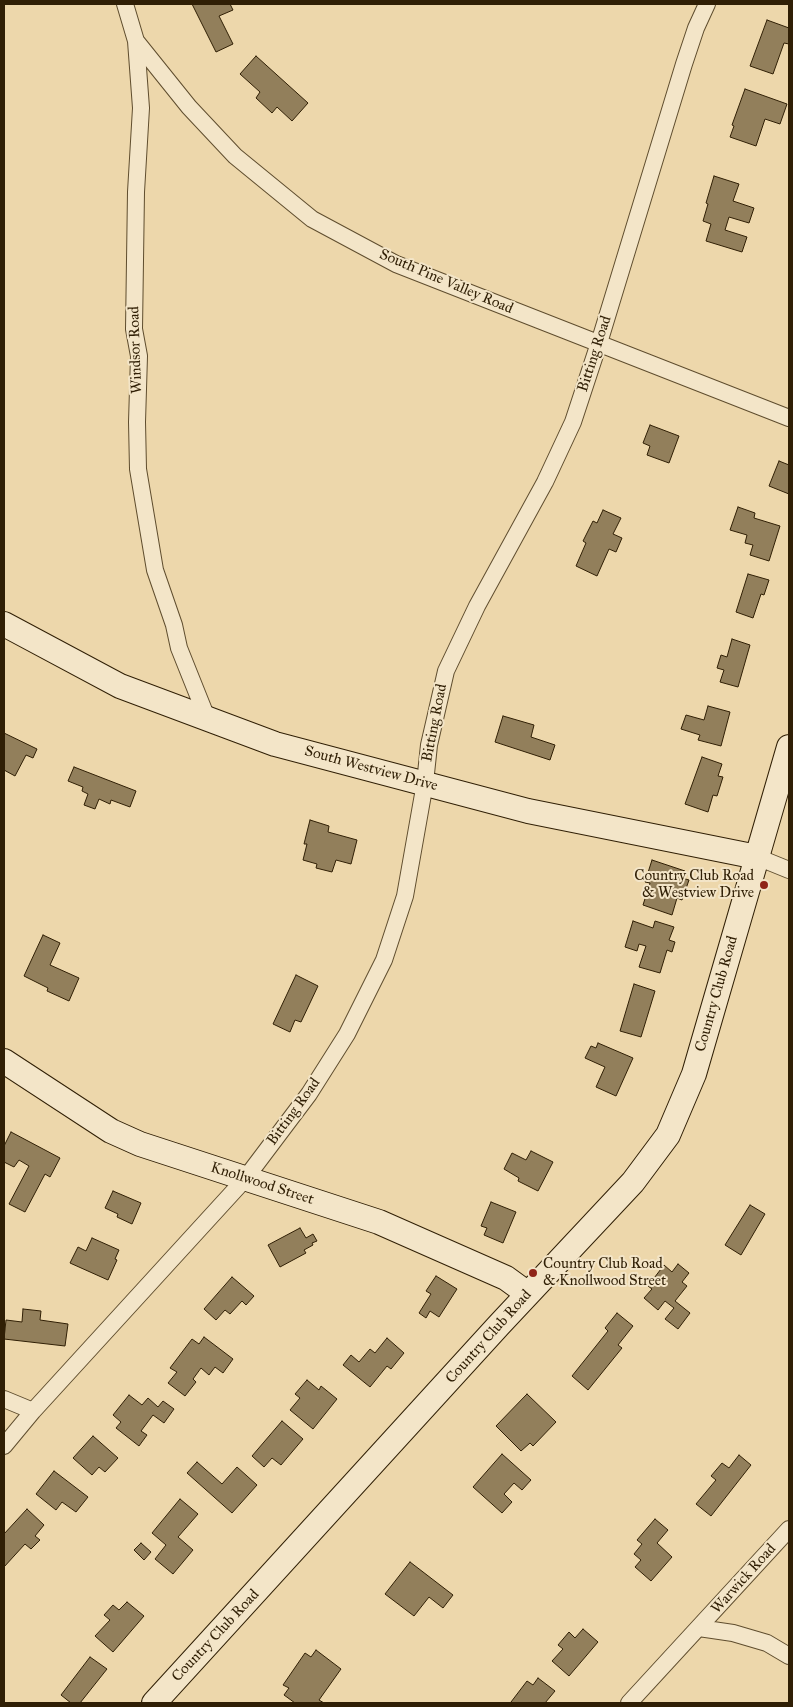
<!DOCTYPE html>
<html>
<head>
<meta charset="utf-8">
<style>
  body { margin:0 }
  #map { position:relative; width:793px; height:1707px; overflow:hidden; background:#edd7ab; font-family:"IM FELL Great Primer",serif }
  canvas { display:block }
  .frame { position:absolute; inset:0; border:5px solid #301f05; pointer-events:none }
</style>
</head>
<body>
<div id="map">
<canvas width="793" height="1707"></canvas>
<div class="frame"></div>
</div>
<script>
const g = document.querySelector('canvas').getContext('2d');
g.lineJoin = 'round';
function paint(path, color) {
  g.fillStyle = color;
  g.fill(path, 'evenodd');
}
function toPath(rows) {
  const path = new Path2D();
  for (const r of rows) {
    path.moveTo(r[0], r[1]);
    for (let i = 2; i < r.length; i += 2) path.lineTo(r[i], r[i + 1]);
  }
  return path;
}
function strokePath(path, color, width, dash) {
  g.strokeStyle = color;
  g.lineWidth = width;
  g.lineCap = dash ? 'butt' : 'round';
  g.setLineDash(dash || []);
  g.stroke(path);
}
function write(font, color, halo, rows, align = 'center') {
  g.font = font + ' "IM FELL Great Primer",serif';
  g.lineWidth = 4;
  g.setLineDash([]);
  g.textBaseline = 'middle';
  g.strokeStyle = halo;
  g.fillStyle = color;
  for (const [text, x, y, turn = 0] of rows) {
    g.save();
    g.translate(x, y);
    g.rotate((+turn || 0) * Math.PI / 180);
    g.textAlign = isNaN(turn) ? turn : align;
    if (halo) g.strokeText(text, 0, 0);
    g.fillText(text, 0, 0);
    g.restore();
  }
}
const building = toPath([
  [192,4,230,4,233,10,219,16,233,44,216,52,192,4],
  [767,20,789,28,789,44,784,43,773,74,750,66,767,20],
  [256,56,308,103,292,121,277,107,272,113,256,98,260,92,240,74,256,56],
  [745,89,787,104,780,124,765,119,756,146,730,137,734,126,732,125,745,89],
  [714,176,739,184,733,201,754,208,749,223,729,217,725,230,747,237,742,252,706,241,711,224,703,221,708,204,706,203,714,176],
  [650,425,679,436,669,463,647,455,650,446,643,443,650,425],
  [779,461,789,465,789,494,769,486,779,461],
  [738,507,755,513,754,518,780,526,769,561,750,555,753,545,745,543,747,535,730,530,738,507],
  [603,510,621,518,613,534,622,538,616,552,609,549,597,576,576,566,586,543,583,541,593,521,597,523,603,510],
  [748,574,769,580,764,595,761,594,753,618,736,612,748,574],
  [732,639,750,645,738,687,720,682,724,670,717,668,721,655,727,657,732,639],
  [708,706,730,712,721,746,698,740,700,735,681,729,686,715,704,720,708,706],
  [503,716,534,725,531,737,555,745,550,760,495,742,503,716],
  [4,733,37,749,33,758,26,755,15,776,4,770,4,733],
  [702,757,722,764,718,776,723,777,717,796,713,795,708,812,685,804,702,757],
  [74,767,136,791,130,807,111,800,110,804,99,799,95,809,84,805,88,794,82,791,83,787,68,781,74,767],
  [310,820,329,826,328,832,357,840,351,864,336,860,332,872,316,868,317,864,303,860,307,844,304,844,310,820],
  [652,860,685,871,682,878,689,880,682,900,677,898,672,915,643,905,650,883,645,882,652,860],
  [633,921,653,928,655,921,674,927,669,940,675,942,672,952,667,950,660,973,639,967,646,946,639,944,637,951,625,947,633,921],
  [43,935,60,943,50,965,79,978,69,1001,47,991,48,988,24,976,43,935],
  [296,975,318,986,301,1022,295,1020,290,1032,273,1024,296,975],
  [634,984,655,991,641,1037,620,1031,634,984],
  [598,1043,633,1058,616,1096,596,1087,605,1067,585,1058,591,1046,596,1048,598,1043],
  [11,1132,60,1158,50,1177,45,1174,25,1212,9,1204,29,1166,19,1160,14,1167,4,1162,4,1146,11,1132],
  [531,1151,553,1162,538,1191,518,1181,519,1178,504,1169,512,1153,526,1160,531,1151],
  [113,1191,141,1203,132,1224,117,1217,118,1214,105,1208,113,1191],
  [491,1202,516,1212,503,1243,484,1235,487,1228,481,1226,491,1202],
  [750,1205,765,1214,741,1255,725,1245,750,1205],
  [300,1228,306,1238,313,1234,317,1241,312,1243,313,1245,304,1250,306,1253,280,1267,268,1245,300,1228],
  [92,1238,119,1250,115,1259,117,1260,108,1280,70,1263,78,1247,86,1251,92,1238],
  [678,1264,689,1273,682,1282,687,1286,675,1301,690,1313,678,1329,665,1319,674,1308,665,1301,658,1310,644,1298,652,1289,648,1286,664,1265,672,1272,678,1264],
  [436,1276,457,1289,439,1317,430,1311,426,1318,419,1313,431,1294,426,1291,436,1276],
  [232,1277,254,1296,246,1305,242,1301,230,1314,225,1310,216,1320,204,1309,232,1277],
  [23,1309,41,1311,40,1320,68,1324,65,1346,4,1339,6,1320,22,1322,23,1309],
  [617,1313,633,1326,618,1345,622,1348,588,1390,572,1376,608,1331,605,1328,617,1313],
  [204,1337,233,1359,223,1373,215,1367,209,1375,201,1368,193,1379,196,1382,185,1396,168,1383,177,1372,170,1368,192,1339,199,1344,204,1337],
  [387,1338,404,1353,391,1369,387,1366,370,1387,343,1365,351,1355,359,1362,370,1349,375,1353,387,1338],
  [307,1380,319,1390,321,1386,337,1399,313,1429,290,1410,300,1398,295,1394,307,1380],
  [527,1394,556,1422,533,1446,530,1443,521,1451,496,1426,527,1394],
  [129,1395,142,1405,148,1398,158,1407,163,1401,174,1409,164,1423,153,1415,141,1431,147,1435,139,1446,116,1428,121,1422,113,1415,129,1395],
  [282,1421,303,1439,281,1465,272,1458,264,1467,252,1456,282,1421],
  [93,1436,118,1458,105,1472,99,1467,92,1475,73,1458,93,1436],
  [502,1454,531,1480,522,1490,514,1483,504,1494,512,1502,502,1513,473,1487,502,1454],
  [739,1455,751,1465,711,1516,696,1504,716,1480,711,1476,722,1463,729,1468,739,1455],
  [197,1462,222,1484,237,1467,257,1485,232,1513,187,1473,197,1462],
  [54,1471,88,1497,76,1512,62,1502,56,1510,36,1494,54,1471],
  [180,1499,198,1514,178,1537,193,1550,173,1574,155,1559,166,1545,152,1533,180,1499],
  [27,1509,44,1525,35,1536,40,1540,31,1549,25,1544,4,1567,4,1534,27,1509],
  [655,1519,668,1530,657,1543,672,1557,651,1581,635,1567,641,1560,634,1554,642,1544,637,1540,655,1519],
  [141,1543,151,1552,144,1560,134,1550,141,1543],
  [410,1562,453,1595,443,1608,429,1597,414,1616,385,1594,410,1562],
  [127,1602,144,1616,113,1652,95,1636,110,1620,104,1615,113,1605,119,1610,127,1602],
  [583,1629,598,1642,569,1676,552,1661,563,1649,558,1645,569,1632,575,1638,583,1629],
  [316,1650,341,1669,319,1700,324,1703,295,1703,284,1695,289,1688,283,1685,305,1653,311,1657,316,1650],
  [90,1657,107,1669,80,1703,71,1703,61,1695,90,1657],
  [538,1678,555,1691,545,1703,513,1703,511,1702,527,1681,533,1685,538,1678]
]);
const street = toPath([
  [125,4,136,41,141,108,136,192,134,329,139,356,137,422,138,469,155,570,174,625,179,648,207,718],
  [136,41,189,107,235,156,312,219,396,264,789,418],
  [757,857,789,870],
  [4,1399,33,1411],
  [4,1446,33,1411,245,1179,309,1094,347,1034,384,960,405,896,425,783,429,745,446,671,477,606,545,482,573,422,599,343,684,64,696,28,707,4],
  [699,1628,733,1633,767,1643,789,1656],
  [629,1703,789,1529]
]);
const secondary = toPath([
  [4,624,120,686,275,744,528,811,757,857],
  [4,1061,111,1131,140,1144,379,1222,506,1278,528,1294],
  [154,1703,499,1325,633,1182,668,1135,694,1074,789,747]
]);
const markers = [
  [764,885,5,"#8f2418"],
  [533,1273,5,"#8f2418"]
];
const streetNames = [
  ["South Pine Valley Road",446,282,23],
  ["Windsor Road",136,350,-92],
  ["Bitting Road",595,354,-72],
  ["Bitting Road",435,723,-79],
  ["South Westview Drive",371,769,15],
  ["Country Club Road",717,994,-74],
  ["Bitting Road",294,1112,-54],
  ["Knollwood Street",262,1184,18],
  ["Country Club Road",489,1337,-48],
  ["Warwick Road",744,1579,-48],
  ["Country Club Road",216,1636,-47]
];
const poiNames = [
  ["Country Club Road",754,876],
  ["& Westview Drive",754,893],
  ["Country Club Road",543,1264,"left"],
  ["& Knollwood Street",543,1281,"left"]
];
paint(building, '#927f5b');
strokePath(building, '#301f05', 1);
strokePath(street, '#5f4d2e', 18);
strokePath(secondary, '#301f05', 26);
strokePath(street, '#f3e5c8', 16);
strokePath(secondary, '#f3e5c8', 24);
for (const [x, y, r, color] of markers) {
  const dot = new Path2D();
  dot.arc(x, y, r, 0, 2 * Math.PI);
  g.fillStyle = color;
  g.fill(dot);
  strokePath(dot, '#f3e5c8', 2);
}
write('15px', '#301f05', '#f3e5c8', streetNames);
write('15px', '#301f05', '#f3e5c8', poiNames, 'right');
</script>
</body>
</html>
